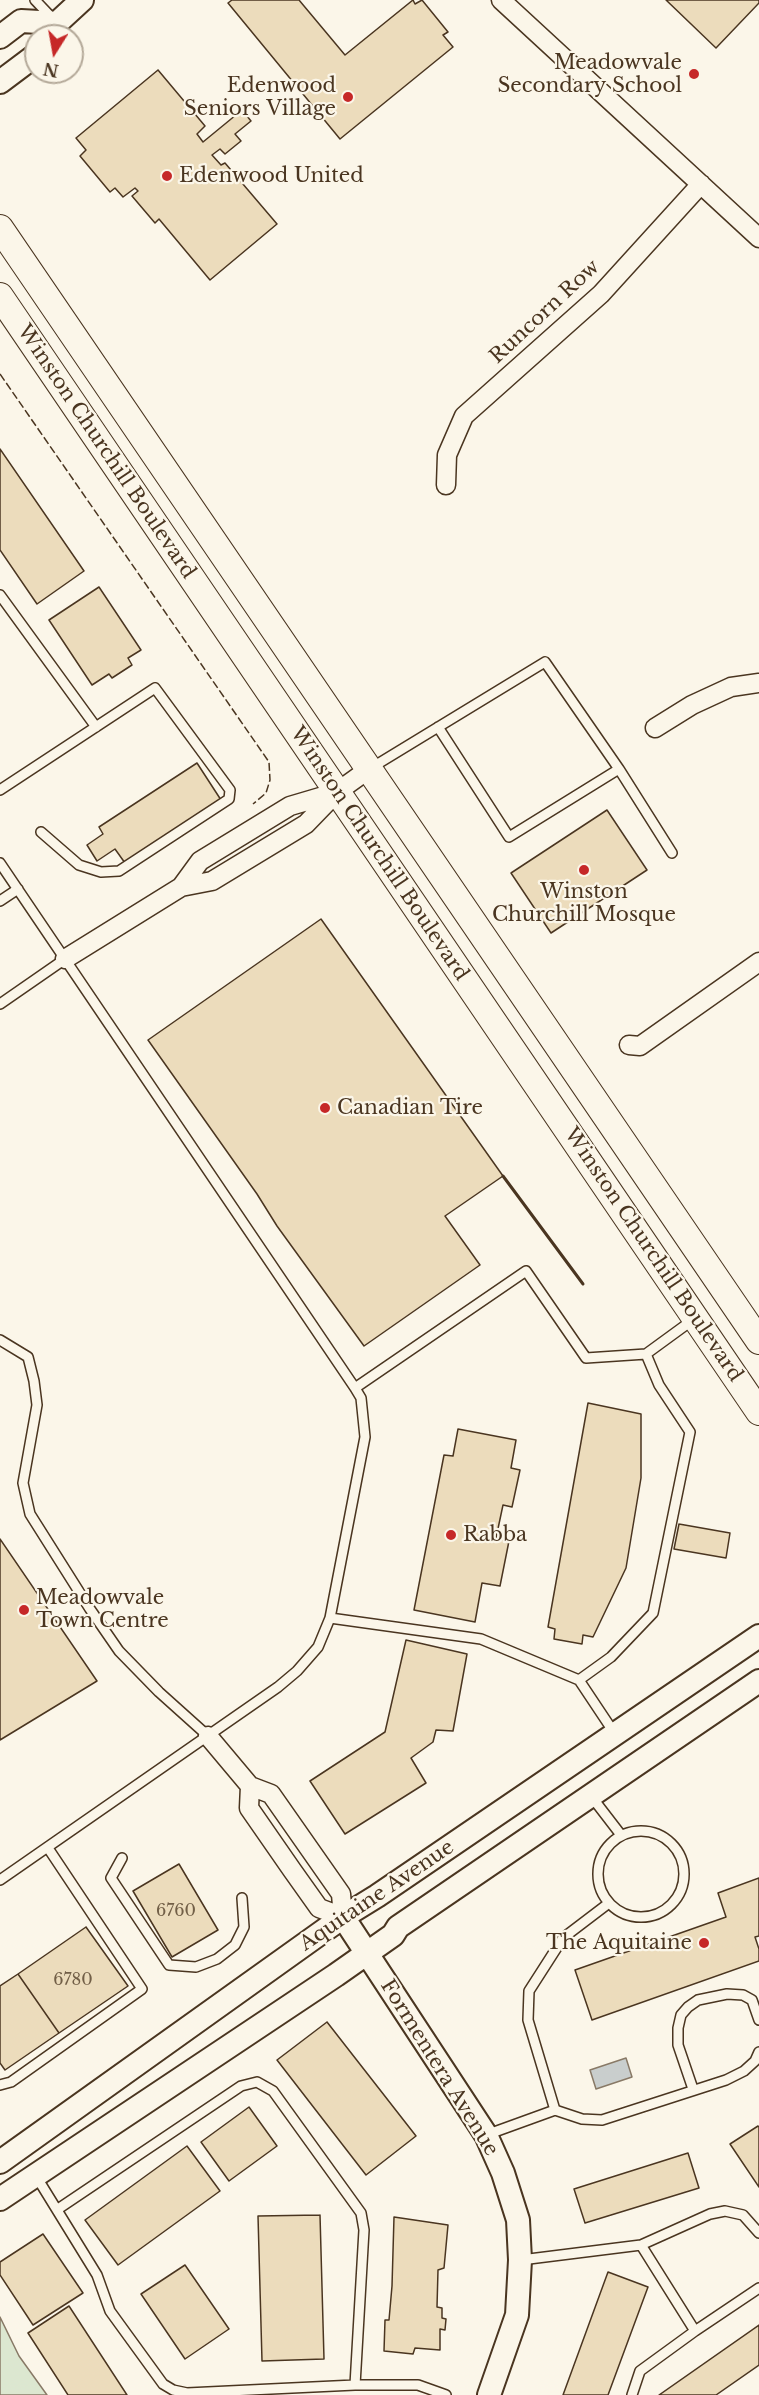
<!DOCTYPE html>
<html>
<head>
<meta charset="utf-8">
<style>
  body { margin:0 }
  #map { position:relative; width:759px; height:2395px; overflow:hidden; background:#fbf6e9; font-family:"Libre Baskerville",serif }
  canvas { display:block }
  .north { position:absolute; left:24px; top:24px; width:60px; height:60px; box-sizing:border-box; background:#fbf6e9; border:2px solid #b4a999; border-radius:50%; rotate:191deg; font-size:16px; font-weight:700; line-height:24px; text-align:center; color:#4a3520 }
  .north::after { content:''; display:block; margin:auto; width:21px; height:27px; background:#c62828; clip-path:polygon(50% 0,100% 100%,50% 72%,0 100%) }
</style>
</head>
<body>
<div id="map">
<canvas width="759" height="2395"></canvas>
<div class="north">N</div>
</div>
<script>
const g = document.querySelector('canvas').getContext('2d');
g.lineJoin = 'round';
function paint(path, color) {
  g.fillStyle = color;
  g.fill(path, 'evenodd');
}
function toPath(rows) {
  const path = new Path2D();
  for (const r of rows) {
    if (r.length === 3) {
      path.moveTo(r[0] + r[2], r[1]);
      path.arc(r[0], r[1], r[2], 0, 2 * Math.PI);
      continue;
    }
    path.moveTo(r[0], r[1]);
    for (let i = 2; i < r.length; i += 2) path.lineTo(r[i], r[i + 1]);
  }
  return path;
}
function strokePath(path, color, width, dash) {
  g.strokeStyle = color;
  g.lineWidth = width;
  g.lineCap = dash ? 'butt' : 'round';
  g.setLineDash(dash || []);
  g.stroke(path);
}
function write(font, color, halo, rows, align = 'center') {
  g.font = font + ' "Libre Baskerville",serif';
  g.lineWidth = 4.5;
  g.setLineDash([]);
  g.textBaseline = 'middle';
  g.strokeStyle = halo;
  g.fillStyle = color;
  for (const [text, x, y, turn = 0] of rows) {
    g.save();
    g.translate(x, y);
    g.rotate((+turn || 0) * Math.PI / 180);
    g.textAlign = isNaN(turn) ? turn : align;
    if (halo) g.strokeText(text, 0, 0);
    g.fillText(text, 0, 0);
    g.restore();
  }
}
const green = toPath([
  [0,2317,19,2356,47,2395,0,2395,0,2317]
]);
const water = toPath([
  [626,2058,632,2077,596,2089,590,2070,626,2058]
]);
const building = toPath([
  [232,0,299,0,345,55,413,0,415,4,422,0,448,32,443,35,453,47,340,139,228,3,232,0],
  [666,0,759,0,759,3,716,48,666,0],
  [158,70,205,126,197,134,203,142,242,110,251,121,235,134,241,141,225,154,220,149,212,155,221,165,225,163,277,224,210,280,159,219,155,223,132,196,138,191,135,188,123,197,115,188,110,192,80,156,86,150,76,138,158,70],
  [0,449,84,571,37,604,0,550,0,449],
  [99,587,141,650,128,658,132,665,112,678,109,674,92,685,49,620,99,587],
  [197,763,221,800,125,863,115,849,97,861,87,845,103,834,99,827,197,763],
  [607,810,647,870,551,933,511,873,607,810],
  [321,919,503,1176,445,1216,480,1265,364,1346,277,1226,257,1194,148,1040,321,919],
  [588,1403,641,1414,641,1478,626,1568,593,1637,583,1635,582,1644,554,1639,555,1629,548,1627,588,1403],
  [458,1429,516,1440,511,1468,520,1470,512,1507,503,1505,496,1538,509,1541,500,1586,482,1583,475,1622,414,1610,444,1455,453,1456,458,1429],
  [679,1524,730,1533,726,1558,674,1549,679,1524],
  [0,1539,97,1681,0,1740,0,1539],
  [406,1640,467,1654,453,1731,436,1730,433,1742,411,1758,426,1783,345,1834,310,1781,385,1732,406,1640],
  [179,1864,218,1930,172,1957,133,1891,179,1864],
  [759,1878,759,1936,755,1937,759,1949,759,1961,592,2020,575,1970,726,1917,718,1893,759,1878],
  [86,1927,128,1986,59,2033,18,1974,86,1927],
  [18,1974,59,2033,5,2070,0,2063,0,1986,18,1974],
  [327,2022,416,2136,366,2175,277,2060,327,2022],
  [249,2107,277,2146,229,2181,201,2142,249,2107],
  [758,2126,759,2127,759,2187,730,2144,758,2126],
  [187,2146,220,2191,118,2265,85,2220,187,2146],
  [688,2153,699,2188,585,2223,574,2189,688,2153],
  [320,2215,324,2359,262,2361,258,2216,320,2215],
  [394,2217,448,2225,444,2268,438,2270,437,2307,442,2308,442,2318,446,2319,445,2330,440,2329,440,2350,415,2348,413,2354,384,2351,385,2320,389,2320,392,2286,394,2217],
  [43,2234,83,2293,33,2325,0,2275,0,2262,43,2234],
  [185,2265,229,2329,185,2359,141,2294,185,2265],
  [608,2272,648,2287,608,2395,563,2395,608,2272],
  [69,2306,127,2395,68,2395,28,2333,69,2306],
  [759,2325,759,2365,716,2395,659,2395,759,2325]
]);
const service = toPath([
  [35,0,53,19],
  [0,595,96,727],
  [438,727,509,837,619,769],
  [371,768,545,662,619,769,672,853],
  [0,790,155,688,230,790,229,799,119,871,101,872,79,865,41,832],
  [0,863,355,1388,361,1398,365,1437,330,1618,318,1647,297,1671,278,1687,0,1880],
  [0,901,18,889],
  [0,1004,65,959],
  [0,1340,28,1357,34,1381,37,1405,23,1483,30,1514,90,1609,119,1651,159,1692,208,1736],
  [355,1388,526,1271,586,1358,646,1354],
  [330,1618,481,1639,579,1680],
  [615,1734,579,1680,611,1657,653,1613,690,1432,659,1385,646,1354,694,1319],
  [591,1796,621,1835],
  [641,1874,43],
  [122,1858,111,1878,169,1965,196,1967,217,1959,235,1945,244,1927,242,1898],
  [0,2085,11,2082,142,1989,48,1848],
  [693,2089,678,2045,678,2028,681,2015,688,2007,698,2000,727,1994,743,1995,752,2000,759,2020],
  [555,2110,582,2119,602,2120,726,2080,744,2071,755,2061,759,2052],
  [486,2135,555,2110,528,2020,529,1991,563,1938,609,1903],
  [36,2176,97,2275,110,2311,163,2384,173,2390,187,2393,355,2385,418,2385,446,2395],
  [58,2209,241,2086,257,2082,273,2091,361,2213,364,2230,355,2385],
  [641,2245,710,2214,725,2211,743,2215,759,2233],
  [521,2260,641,2245,695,2331,640,2371,632,2395],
  [695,2331,759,2288]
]);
const minor = toPath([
  [501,0,759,238],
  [446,485,447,455,464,416,601,294,701,184],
  [655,728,692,705,731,687,759,683],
  [181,887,200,861,290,806,334,793],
  [65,959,181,887,212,881,306,824,337,792,369,769],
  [629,1045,640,1046,759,962],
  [208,1736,250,1786,271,1794,341,1894,343,1917,319,1908,292,1870,249,1808,250,1786]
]);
const tertiary = toPath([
  [50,35,57,23,82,0],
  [0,37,21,21,57,23],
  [0,82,36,55],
  [343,1917,486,2135,503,2173,518,2220,520,2260,517,2315,489,2395],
  [0,2162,343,1917,377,1896,759,1636],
  [0,2199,336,1975,393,1935,398,1927,759,1681]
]);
const secondary = toPath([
  [0,228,759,1341],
  [0,296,759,1412]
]);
const fence = toPath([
  [0,374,269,762,270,780,266,793,253,804]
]);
const wall = toPath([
  [503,1176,583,1284]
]);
const markers = [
  [694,74,6,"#c62828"],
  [348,97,6,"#c62828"],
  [167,176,6,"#c62828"],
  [584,870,6,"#c62828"],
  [325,1108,6,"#c62828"],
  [451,1535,6,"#c62828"],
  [24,1610,6,"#c62828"],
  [704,1943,6,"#c62828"]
];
const numberNames = [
  ["6760",176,1911],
  ["6780",73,1980]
];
const poiNames = [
  ["Meadowvale",682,63,"right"],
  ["Secondary School",682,86,"right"],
  ["Edenwood",336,86,"right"],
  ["Seniors Village",336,109,"right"],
  ["Edenwood United",179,176],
  ["Winston",584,892,"center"],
  ["Churchill Mosque",584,915,"center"],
  ["Canadian Tire",337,1108],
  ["Rabba",463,1535],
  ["Meadowvale",36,1598],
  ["Town Centre",36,1621],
  ["The Aquitaine",692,1943,"right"]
];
const streetNames = [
  ["Runcorn Row",545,312,-43],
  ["Winston Churchill Boulevard",106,452,56],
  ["Winston Churchill Boulevard",379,854,56],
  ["Winston Churchill Boulevard",653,1255,56],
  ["Aquitaine Avenue",377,1896,-34],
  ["Formentera Avenue",439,2068,58]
];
paint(green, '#dce7d0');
strokePath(green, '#887966', 1.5);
paint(water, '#c9cecd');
strokePath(water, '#887966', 1.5);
paint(building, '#ecdcbc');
strokePath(building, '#4a3520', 1.5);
strokePath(service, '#4a3520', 12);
strokePath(minor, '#4a3520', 21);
strokePath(tertiary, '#4a3520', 26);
strokePath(secondary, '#4a3520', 28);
strokePath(service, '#fbf6e9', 9);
strokePath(minor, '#fbf6e9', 18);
strokePath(tertiary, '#fbf6e9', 22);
strokePath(secondary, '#fbf6e9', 26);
strokePath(fence, '#4a3520', 1.5, [8, 3]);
strokePath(wall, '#4a3520', 3);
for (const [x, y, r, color] of markers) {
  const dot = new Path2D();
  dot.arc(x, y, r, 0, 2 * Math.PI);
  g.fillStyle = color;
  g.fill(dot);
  strokePath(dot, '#fbf6e9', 2);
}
write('16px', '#725f47', null, numberNames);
write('20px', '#4a3520', '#fbf6e9', poiNames, 'left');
write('20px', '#4a3520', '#fbf6e9', streetNames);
</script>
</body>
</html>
